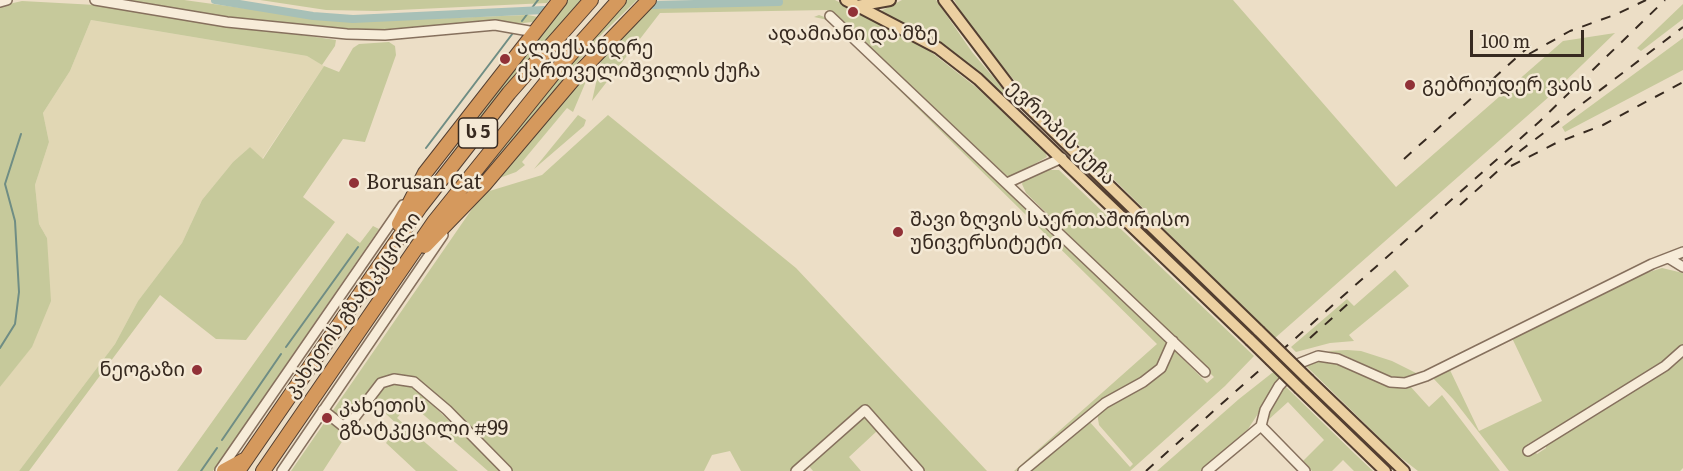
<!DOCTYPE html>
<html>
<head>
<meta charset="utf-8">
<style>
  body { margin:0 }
  #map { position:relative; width:1683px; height:471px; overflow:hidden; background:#ecdec6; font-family:Literata,serif }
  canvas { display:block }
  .scale { position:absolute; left:1470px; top:30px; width:114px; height:27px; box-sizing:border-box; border:3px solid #372a20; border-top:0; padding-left:8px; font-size:18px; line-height:21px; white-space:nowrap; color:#372a20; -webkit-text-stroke:4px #f4e9d5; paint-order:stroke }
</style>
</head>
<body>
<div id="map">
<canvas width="1683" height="471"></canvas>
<div class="scale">100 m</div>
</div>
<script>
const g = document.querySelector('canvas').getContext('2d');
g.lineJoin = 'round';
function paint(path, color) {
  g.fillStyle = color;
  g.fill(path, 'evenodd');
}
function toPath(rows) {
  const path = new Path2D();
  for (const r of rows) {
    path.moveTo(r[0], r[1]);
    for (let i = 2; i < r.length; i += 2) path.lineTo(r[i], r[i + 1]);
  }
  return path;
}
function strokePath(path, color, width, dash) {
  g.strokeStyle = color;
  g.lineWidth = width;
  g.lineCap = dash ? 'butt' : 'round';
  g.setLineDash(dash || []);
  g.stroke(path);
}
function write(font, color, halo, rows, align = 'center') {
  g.font = font + ' Literata,"Noto Sans Georgian",serif';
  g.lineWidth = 5;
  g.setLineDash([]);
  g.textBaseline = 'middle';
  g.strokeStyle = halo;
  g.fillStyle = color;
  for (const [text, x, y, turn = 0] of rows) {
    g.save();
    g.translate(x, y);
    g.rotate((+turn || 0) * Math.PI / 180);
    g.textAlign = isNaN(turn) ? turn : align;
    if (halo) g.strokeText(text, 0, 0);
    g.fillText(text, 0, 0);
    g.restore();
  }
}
const farmland = toPath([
  [91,20,307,56,324,66,262,159,250,147,233,162,202,200,182,243,138,301,115,344,19,471,0,471,0,387,32,346,47,238,39,224,35,185,49,142,43,113,70,71]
]);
const green = toPath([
  [112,0,184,0,344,22,528,15,538,17,533,22,523,23,360,32,222,17],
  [260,0,549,0,547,3,377,11,326,10],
  [568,0,581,0,447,159],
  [625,0,637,0,600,36,486,170,483,167],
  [782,0,835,0,922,45,977,88,1045,152,1047,157,1009,178,834,13,827,10,660,13,592,101,602,56,647,9,781,4],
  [902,0,936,0,972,52,1015,103,929,37,881,11],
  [954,0,1233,0,1396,187,1563,41,1615,33,1551,95,1275,338,1019,86,971,29],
  [22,1,96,5,336,40,335,46,322,65,307,56,91,20,70,71,43,113,49,142,35,185,39,224,47,238,51,301,32,347,0,387,0,6],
  [1683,4,1683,19,1641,51,1637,48],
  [819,15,830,19,1169,345,1156,369,1087,416,1018,471,1014,471,1157,344,828,20,814,17],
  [1683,38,1683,70,1565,132,1562,127],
  [389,42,395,46,396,55,365,142,343,139,303,197,335,222,246,340,216,339,160,295,29,471,19,471,115,344,138,301,182,243,202,200,233,162,250,147,263,159,324,66,339,72,353,48,359,44],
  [595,60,573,112,567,108,522,162,525,165,516,172,494,180],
  [578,115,586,120,584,126,534,169],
  [608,115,796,268,987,471,921,471,865,408,794,471,741,471,730,451,712,455,704,471,512,471,450,407,415,380,380,380,337,426,345,437,323,471,291,471,483,193,542,175],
  [1049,170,1059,170,1254,356,1225,386,1130,471,1025,471,1088,420,1130,467,1133,464,1099,425,1097,413,1144,383,1172,348,1207,383,1214,377,1026,193,1022,184,1024,180],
  [373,226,379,229,213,471,177,471,347,233,360,243],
  [1662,268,1683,273,1683,348,1665,364,1528,444,1537,454,1546,448,1546,443,1683,355,1683,468,1680,471,1509,471,1453,399,1432,377,1449,368,1479,431,1542,401,1512,338,1630,278],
  [1395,270,1409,286,1349,335,1354,341,1330,343,1296,352,1291,347,1347,299,1354,306],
  [1347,350,1361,351,1392,361,1420,375,1401,378,1388,376,1344,355,1328,351],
  [1320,360,1340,362,1410,386,1429,407,1442,395,1500,471,1418,471,1396,454,1304,364],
  [1290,365,1248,429,1203,471,1157,471,1239,399,1272,373],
  [396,383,413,386,501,471,488,471,410,403,397,418,458,471,416,471,386,443,399,426,372,401,384,386],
  [1284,385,1355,454,1373,471,1354,471,1343,460,1332,471,1312,471,1303,461,1324,440,1288,402,1267,421,1267,412],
  [865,413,916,471,913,471,877,431,849,457,861,471,813,471,808,465]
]);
const stream = toPath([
  [522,21,538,0],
  [426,148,513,33],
  [286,347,358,247],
  [0,348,15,324,19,292,15,221,5,184,21,134],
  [222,440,281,354],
  [201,471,217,448]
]);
const canal = toPath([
  [215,0,313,16,353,19,544,10],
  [653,5,779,2]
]);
const minor = toPath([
  [95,0,227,22,347,34,385,35,495,25,535,32],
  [0,2,7,0],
  [830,16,1205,372],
  [1007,183,1062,158],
  [1670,259,1683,267],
  [323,410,343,426,355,417,381,383,394,379,414,382,447,410,507,471],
  [1261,426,1265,410,1279,386,1300,363,1318,356,1338,359,1390,382,1405,383,1426,376,1652,264,1683,252],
  [1261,426,1305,471],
  [1528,451,1665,366,1683,350],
  [220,470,403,205],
  [282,471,443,235],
  [796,471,865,410,919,471],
  [1023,471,1105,403,1143,382,1161,368,1173,341],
  [1207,471,1261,426]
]);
const major = toPath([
  [846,0,938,48,978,79,1250,340],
  [944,0,1016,95,1259,331],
  [857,6,890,0],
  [1309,380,1404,471],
  [1300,389,1385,471]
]);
const highway = toPath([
  [399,224,425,173,560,0],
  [425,246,484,185,577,75,649,0],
  [224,471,246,459],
  [238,471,420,207,509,93,591,0],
  [263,471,434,222,553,74,619,0]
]);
const rail = toPath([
  [1529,54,1570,31,1617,14,1646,0],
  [1404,159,1535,41],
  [1511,166,1556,143,1603,125,1683,82],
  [1460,205,1520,151,1683,27],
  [1310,338,1350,302],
  [1146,471,1539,122,1665,0]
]);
const majorBridge = toPath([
  [1259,331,1309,380],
  [1250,340,1300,389]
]);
const markers = [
  [853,12,6,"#913137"],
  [505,59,6,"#913137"],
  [1410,85,6,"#913137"],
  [354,183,6,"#913137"],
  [898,232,6,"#913137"],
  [197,370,6,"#913137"],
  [327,418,6,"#913137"]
];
const shields = [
  [478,133,39]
];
const shieldNames = [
  ["ს 5",478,133]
];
const poiNames = [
  ["ადამიანი და მზე",853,34,"center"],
  ["ალექსანდრე",517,48],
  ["ქართველიშვილის ქუჩა",517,71],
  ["გებრიუდერ ვაის",1422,85],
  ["Borusan Cat",366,183],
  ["შავი ზღვის საერთაშორისო",910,220],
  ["უნივერსიტეტი",910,243],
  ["ნეოგაზი",185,370,"right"],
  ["კახეთის",339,406],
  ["გზატკეცილი #99",339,429]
];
const streetNames = [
  ["ევროპის ქუჩა",1061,133,44],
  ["კახეთის გზატკეცილი",353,305,-55]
];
paint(farmland, '#e1d7b4');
paint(green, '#c6c99b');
strokePath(stream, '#6f8d84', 2);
strokePath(canal, '#a7c0b7', 8);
strokePath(minor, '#86705d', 12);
strokePath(major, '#543f31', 14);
strokePath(highway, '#543f31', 16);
strokePath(minor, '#f7ecd9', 9);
strokePath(major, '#ecd0a1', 10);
strokePath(highway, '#d5995d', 14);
strokePath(rail, '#372a20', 2, [10, 10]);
strokePath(majorBridge, '#543f31', 14, []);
strokePath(majorBridge, '#ecd0a1', 10);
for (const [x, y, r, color] of markers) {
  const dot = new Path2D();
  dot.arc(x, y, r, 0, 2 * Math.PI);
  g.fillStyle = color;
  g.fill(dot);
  strokePath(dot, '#f4e9d5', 2);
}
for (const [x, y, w] of shields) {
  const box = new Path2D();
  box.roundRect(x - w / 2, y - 15, w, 30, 4.5);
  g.fillStyle = '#f4e9d5';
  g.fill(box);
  strokePath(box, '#372a20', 1.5);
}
write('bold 18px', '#372a20', null, shieldNames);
write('20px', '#372a20', '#f4e9d5', poiNames, 'left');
write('20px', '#372a20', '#f4e9d5', streetNames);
</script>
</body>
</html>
